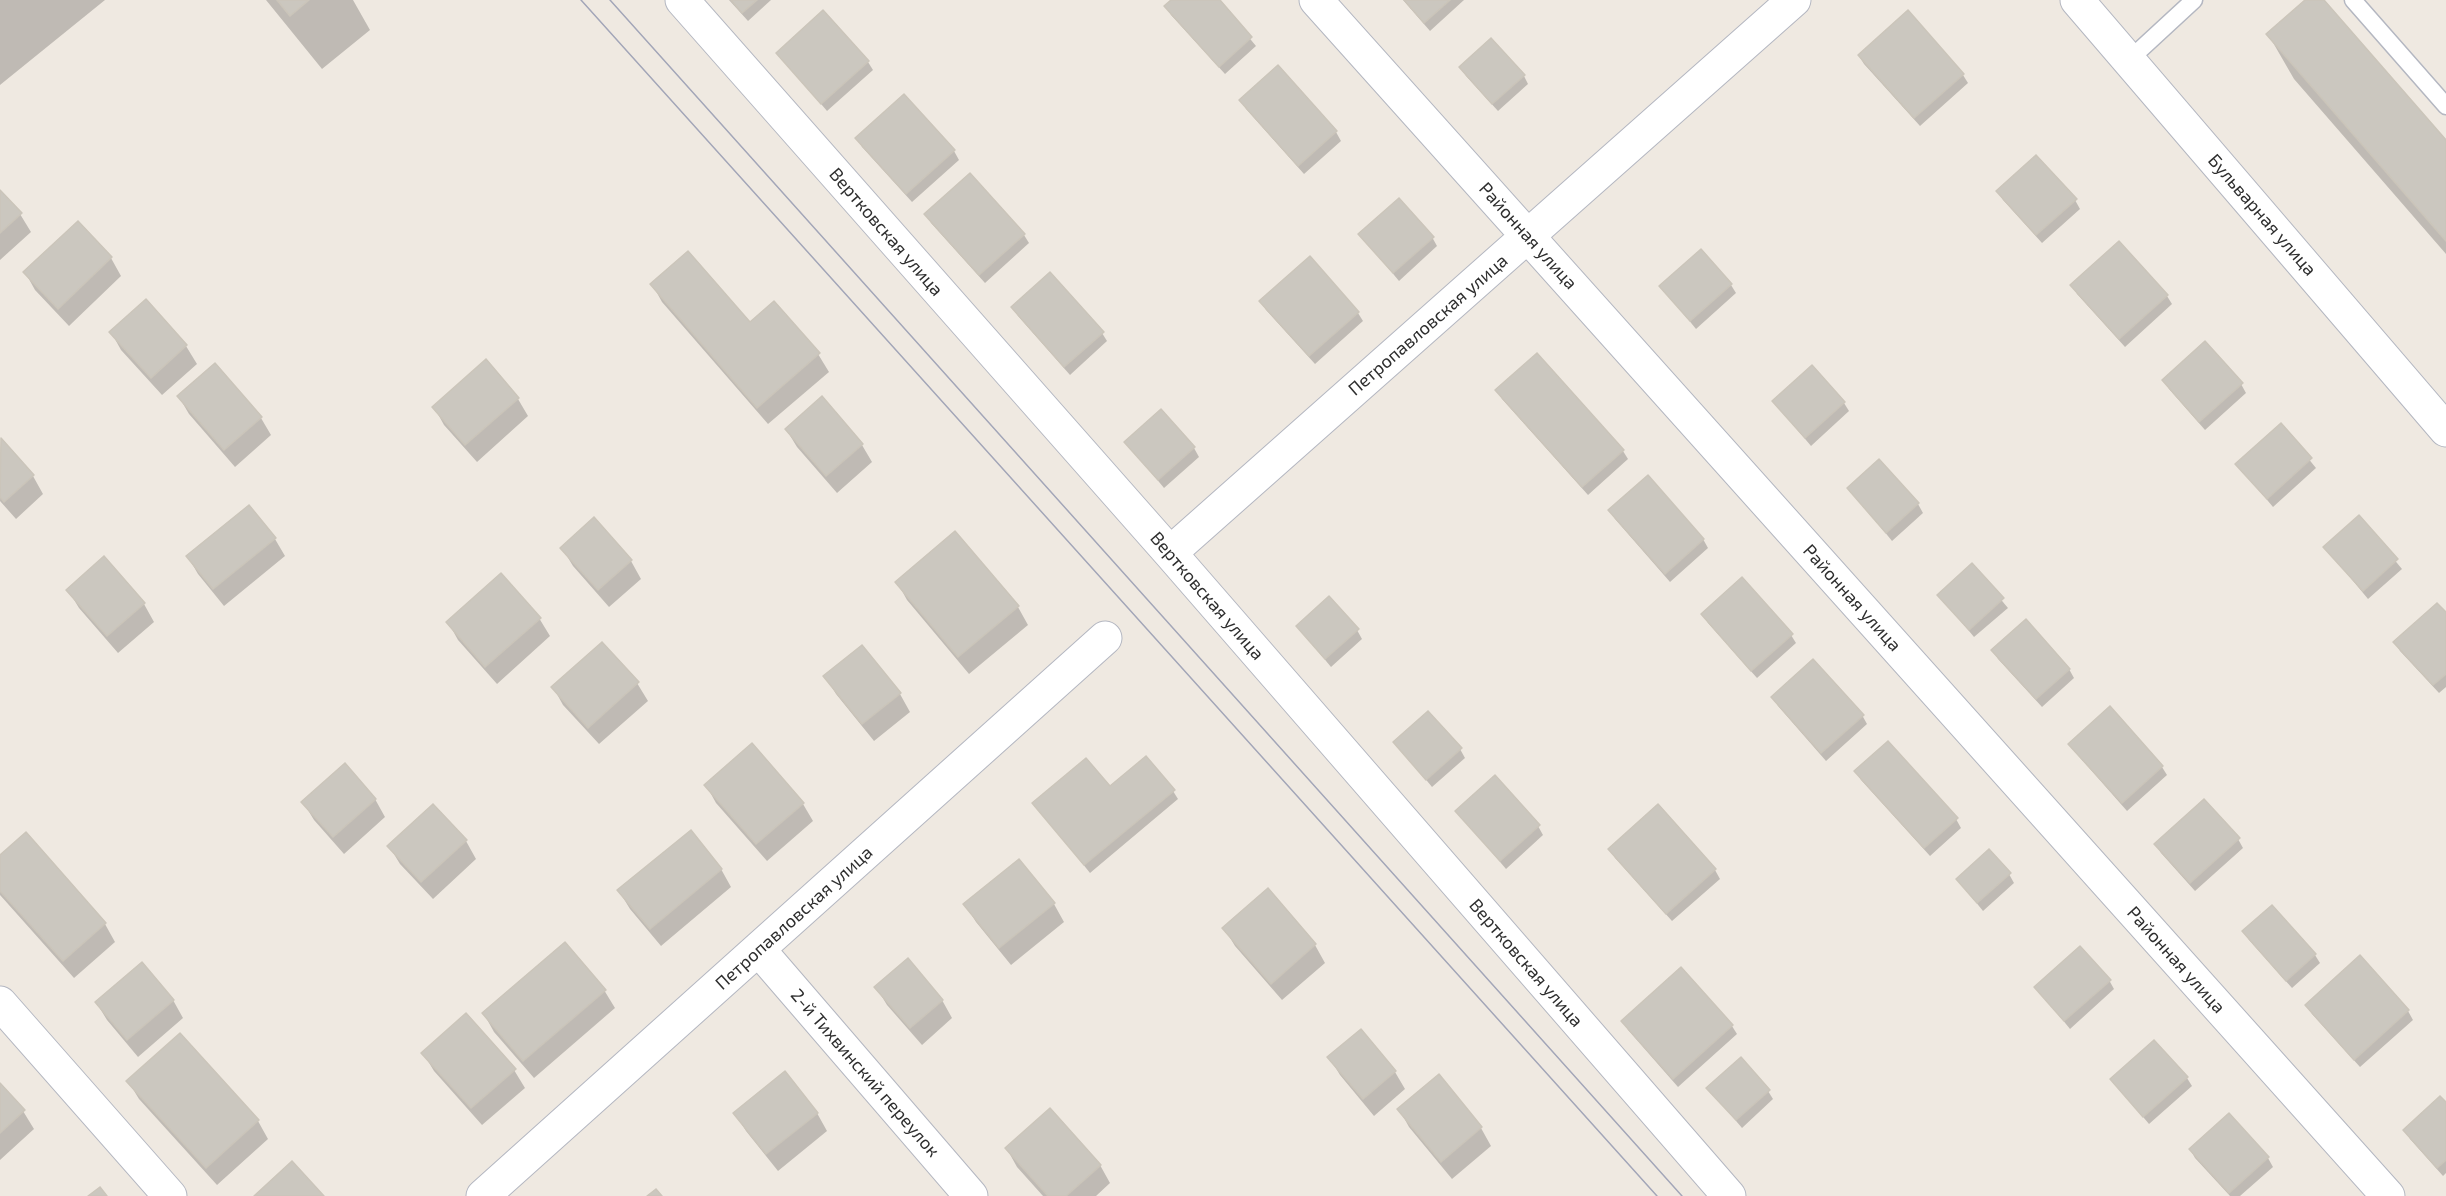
<!DOCTYPE html>
<html>
<head>
<meta charset="utf-8">
<style>
  body { margin:0 }
  canvas { display:block; background:#efe9e1 }
</style>
</head>
<body>
<canvas width="2446" height="1196"></canvas>
<script>
const g = document.querySelector('canvas').getContext('2d');
g.lineJoin = 'round';
function paint(path, color) {
  g.fillStyle = color;
  g.fill(path, 'evenodd');
}
function toPath(rows) {
  const path = new Path2D();
  for (const r of rows) {
    path.moveTo(r[0], r[1]);
    for (let i = 2; i < r.length; i += 2) path.lineTo(r[i], r[i + 1]);
  }
  return path;
}
function strokePath(path, color, width, dash) {
  g.strokeStyle = color;
  g.lineWidth = width;
  g.lineCap = dash ? 'butt' : 'round';
  g.setLineDash(dash || []);
  g.stroke(path);
}
function write(font, color, halo, rows, align = 'center') {
  g.font = font + ' "Exo 2",sans-serif';
  g.lineWidth = 5;
  g.setLineDash([]);
  g.textBaseline = 'middle';
  g.strokeStyle = halo;
  g.fillStyle = color;
  for (const [text, x, y, turn = 0] of rows) {
    g.save();
    g.translate(x, y);
    g.rotate((+turn || 0) * Math.PI / 180);
    g.textAlign = isNaN(turn) ? turn : align;
    if (halo) g.strokeText(text, 0, 0);
    g.fillText(text, 0, 0);
    g.restore();
  }
}
const shadow = toPath([
  [0,0,105,0,0,85],
  [266,0,353,0,370,30,322,69],
  [729,0,771,0,748,21],
  [1173,0,1218,0,1256,46,1225,74,1171,15,1166,6],
  [1403,0,1464,0,1430,31],
  [2307,0,2322,0,2446,142,2446,254,2294,79,2268,34],
  [778,53,868,62,873,70,827,111],
  [1859,56,1963,75,1968,83,1920,126,1864,64],
  [1278,67,1336,132,1341,141,1304,174,1246,109,1241,100],
  [1461,68,1524,76,1528,84,1498,111,1466,76],
  [904,96,954,151,959,160,912,202,862,147,857,138],
  [1998,191,2075,200,2080,209,2042,243,2003,200],
  [0,192,20,214,31,232,0,260],
  [926,214,1024,235,1029,243,985,283,931,223],
  [78,223,111,258,121,276,69,326,35,290,25,272],
  [1360,234,1432,237,1437,246,1399,281],
  [652,284,818,354,829,372,768,424,662,302],
  [1731,285,1736,293,1696,329,1661,286],
  [2072,285,2167,296,2172,304,2125,347,2077,294],
  [146,301,186,346,197,364,162,395,121,350,111,332],
  [1261,302,1358,313,1363,321,1315,364,1266,310],
  [1013,308,1102,333,1107,341,1070,375,1018,316],
  [2164,380,2241,384,2246,393,2205,430,2169,389],
  [1497,390,1623,451,1628,459,1588,495,1502,399],
  [179,397,261,418,271,435,235,467,189,414],
  [518,399,528,416,477,462,444,425,434,407],
  [1774,402,1844,403,1849,411,1811,446],
  [2281,425,2316,468,2273,507,2237,464],
  [786,429,862,445,872,462,837,493,797,447],
  [1,440,33,476,43,494,16,519,0,501],
  [1126,442,1194,448,1199,457,1164,488],
  [1879,461,1918,504,1923,513,1892,541,1849,488],
  [1610,511,1703,539,1708,548,1670,582,1615,519],
  [2359,517,2402,569,2368,599,2325,547],
  [594,520,631,561,641,579,609,607,573,566,562,548],
  [955,533,1018,607,1028,625,969,674,907,600,897,582],
  [275,539,285,556,224,606,198,574,188,557],
  [1972,565,2008,608,1974,637,1939,595],
  [68,590,144,604,154,622,118,653,79,608],
  [1703,614,1791,635,1796,643,1757,678,1708,623],
  [2446,615,2446,687,2439,693,2400,651,2395,642],
  [539,618,550,636,497,684,458,640,448,622],
  [1297,626,1357,630,1362,639,1331,667],
  [862,647,900,694,910,712,874,741,836,694,825,676],
  [1993,650,2069,669,2074,678,2042,707,1998,659],
  [637,683,648,701,599,744,563,705,553,687],
  [1773,697,1862,715,1867,724,1826,761,1778,706],
  [1395,742,1460,749,1465,758,1432,787],
  [2070,744,2162,767,2167,775,2127,811,2075,752],
  [1856,771,1956,819,1961,828,1930,856,1861,780],
  [706,785,803,804,813,821,767,861,716,803],
  [1110,788,1173,791,1178,799,1090,873,1034,803],
  [375,799,385,817,344,854,314,820,303,802],
  [1658,806,1715,870,1720,879,1672,921,1615,858,1610,849],
  [1457,811,1538,826,1543,835,1506,869],
  [2238,839,2243,848,2195,891,2161,853,2156,845],
  [466,841,476,859,433,899,400,864,389,846],
  [0,857,105,924,115,942,74,978,0,895],
  [1019,861,1054,904,1064,922,1011,965,976,922,965,904],
  [721,869,731,887,661,946,630,909,619,891],
  [2009,874,2014,883,1983,911,1958,880],
  [1224,928,1315,945,1325,963,1282,1000,1235,946],
  [2244,932,2315,955,2320,963,2292,988,2249,940],
  [2360,958,2408,1011,2413,1020,2360,1067,2312,1014,2307,1006],
  [2109,980,2114,989,2070,1029,2036,987],
  [876,987,942,1000,952,1018,922,1045,887,1005],
  [604,990,615,1008,534,1078,494,1032,484,1014],
  [173,1000,183,1018,138,1057,107,1020,96,1002],
  [1623,1021,1732,1026,1737,1034,1678,1087,1628,1030],
  [180,1035,258,1121,268,1139,217,1185,139,1099,128,1081],
  [423,1053,514,1070,525,1088,482,1125,434,1071],
  [1329,1057,1395,1072,1405,1089,1374,1116,1340,1075],
  [2187,1078,2192,1086,2149,1124,2112,1080],
  [0,1085,23,1111,34,1129,0,1160],
  [1708,1088,1768,1091,1773,1099,1742,1128],
  [2446,1104,2446,1173,2443,1176,2410,1139,2405,1130],
  [1399,1109,1481,1128,1491,1146,1452,1179,1409,1127],
  [735,1113,817,1113,827,1131,778,1171,746,1131],
  [2229,1115,2268,1158,2273,1167,2240,1196,2230,1196,2195,1158,2190,1149],
  [1007,1149,1100,1165,1110,1183,1096,1196,1043,1196,1017,1167]
]);
const building = toPath([
  [277,0,309,0,290,16,277,0],
  [731,0,757,0,742,13,731,0],
  [1171,0,1220,0,1252,37,1219,67,1164,6,1171,0],
  [1404,0,1450,0,1424,23,1404,0],
  [2305,0,2324,0,2446,140,2446,241,2266,34,2305,0],
  [823,10,869,61,821,104,776,53,823,10],
  [1908,10,1964,74,1914,118,1858,55,1908,10],
  [1491,38,1525,75,1492,104,1459,67,1491,38],
  [1278,65,1337,131,1298,166,1239,100,1278,65],
  [904,94,955,150,906,194,855,138,904,94],
  [2036,155,2077,199,2036,235,1996,191,2036,155],
  [970,173,1025,234,979,275,924,214,970,173],
  [0,190,22,213,0,233,0,190],
  [1399,198,1434,237,1393,273,1358,234,1399,198],
  [78,221,112,257,58,309,23,272,78,221],
  [2119,241,2168,295,2119,339,2070,285,2119,241],
  [1701,249,1732,284,1690,321,1659,286,1701,249],
  [688,251,750,322,774,301,820,353,757,408,650,284,688,251],
  [1310,256,1359,312,1309,356,1259,301,1310,256],
  [1050,272,1104,332,1064,367,1011,307,1050,272],
  [146,299,187,345,151,378,109,332,146,299],
  [2205,341,2243,383,2199,422,2162,380,2205,341],
  [1537,353,1624,450,1582,487,1495,390,1537,353],
  [486,359,519,398,465,445,432,407,486,359],
  [215,363,262,417,224,450,177,396,215,363],
  [1812,365,1845,402,1805,438,1772,401,1812,365],
  [822,396,863,444,826,476,785,429,822,396],
  [1161,409,1195,447,1158,480,1124,442,1161,409],
  [2281,423,2312,458,2267,499,2235,464,2281,423],
  [1,438,34,475,4,502,0,497,1,438],
  [1879,459,1919,503,1886,533,1847,488,1879,459],
  [1648,475,1704,539,1665,574,1608,510,1648,475],
  [249,505,276,538,213,589,186,556,249,505],
  [2359,515,2398,559,2363,591,2323,547,2359,515],
  [594,517,632,560,598,590,560,548,594,517],
  [955,531,1019,606,958,657,895,582,955,531],
  [104,556,145,603,107,636,66,590,104,556],
  [1972,563,2004,598,1969,630,1937,595,1972,563],
  [501,573,541,618,485,667,446,622,501,573],
  [1742,577,1793,634,1751,671,1701,614,1742,577],
  [1329,596,1359,629,1325,659,1296,626,1329,596],
  [2437,603,2446,612,2446,674,2433,685,2393,642,2437,603],
  [2026,619,2070,669,2036,699,1991,650,2026,619],
  [602,642,639,682,588,728,551,687,602,642],
  [862,645,901,693,862,724,823,676,862,645],
  [1813,659,1864,715,1821,753,1771,697,1813,659],
  [2110,706,2163,766,2122,803,2068,744,2110,706],
  [1428,711,1462,748,1426,780,1393,742,1428,711],
  [1888,741,1958,818,1924,848,1854,771,1888,741],
  [752,743,804,803,756,844,704,785,752,743],
  [1146,756,1175,790,1084,865,1032,803,1086,758,1110,786,1146,756],
  [345,763,376,799,333,837,301,802,345,763],
  [1495,775,1540,825,1500,861,1455,811,1495,775],
  [2204,799,2240,838,2190,883,2154,844,2204,799],
  [433,804,467,840,421,882,387,846,433,804],
  [1658,804,1716,869,1666,914,1608,849,1658,804],
  [691,830,722,869,650,929,617,890,691,830],
  [26,832,106,923,63,961,0,891,0,855,26,832],
  [1989,849,2011,873,1977,903,1956,879,1989,849],
  [1019,859,1055,903,999,948,963,904,1019,859],
  [1268,888,1316,944,1271,984,1222,928,1268,888],
  [2272,905,2316,954,2286,981,2242,931,2272,905],
  [565,942,606,990,523,1061,482,1013,565,942],
  [2080,946,2111,980,2064,1021,2034,987,2080,946],
  [2360,955,2409,1010,2354,1060,2305,1005,2360,955],
  [908,958,943,1000,910,1028,874,987,908,958],
  [142,962,174,1000,127,1040,95,1002,142,962],
  [1681,967,1733,1025,1673,1079,1621,1021,1681,967],
  [466,1013,516,1069,471,1108,421,1053,466,1013],
  [1361,1029,1396,1071,1363,1099,1327,1057,1361,1029],
  [180,1033,259,1120,206,1168,126,1081,180,1033],
  [2154,1040,2188,1077,2143,1117,2110,1079,2154,1040],
  [1741,1057,1770,1090,1736,1120,1706,1088,1741,1057],
  [785,1071,818,1113,766,1154,733,1113,785,1071],
  [1439,1074,1482,1127,1441,1162,1397,1109,1439,1074],
  [0,1083,25,1110,0,1133,0,1083],
  [2440,1096,2446,1102,2446,1160,2437,1168,2403,1130,2440,1096],
  [1050,1108,1101,1165,1066,1196,1048,1196,1005,1148,1050,1108],
  [2229,1113,2269,1157,2229,1193,2189,1149,2229,1113],
  [292,1161,324,1196,254,1196,292,1161],
  [100,1187,107,1196,88,1196,100,1187],
  [656,1189,662,1196,647,1196,656,1189]
]);
const service = toPath([
  [2353,0,2446,106],
  [2129,60,2194,0]
]);
const minor = toPath([
  [682,0,1170,553,1729,1196],
  [1316,0,2388,1196],
  [2077,0,2446,430],
  [1170,553,1794,0],
  [759,950,971,1196],
  [0,1003,170,1196],
  [483,1196,1105,638]
]);
const tram = toPath([
  [581,0,1657,1196],
  [610,0,1682,1196]
]);
const streetNames = [
  ["Бульварная улица",2262,215,49],
  ["Вертковская улица",886,232,49],
  ["Районная улица",1528,236,48],
  ["Петропавловская улица",1428,325,-41],
  ["Вертковская улица",1207,596,49],
  ["Районная улица",1852,598,48],
  ["Петропавловская улица",794,918,-42],
  ["Районная улица",2176,960,48],
  ["Вертковская улица",1526,963,49],
  ["2-й Тихвинский переулок",865,1073,49]
];
paint(shadow, '#0003');
paint(building, '#cbc7bf');
strokePath(building, '#cbc5ba', 1.5);
strokePath(service, '#b4b7c1', 19);
strokePath(minor, '#b4b7c1', 35);
strokePath(service, '#fff', 16);
strokePath(minor, '#fff', 33);
strokePath(tram, '#a3a6b8', 1.5);
write('18px', '#2e2e2e', '#fff', streetNames);
</script>
</body>
</html>
